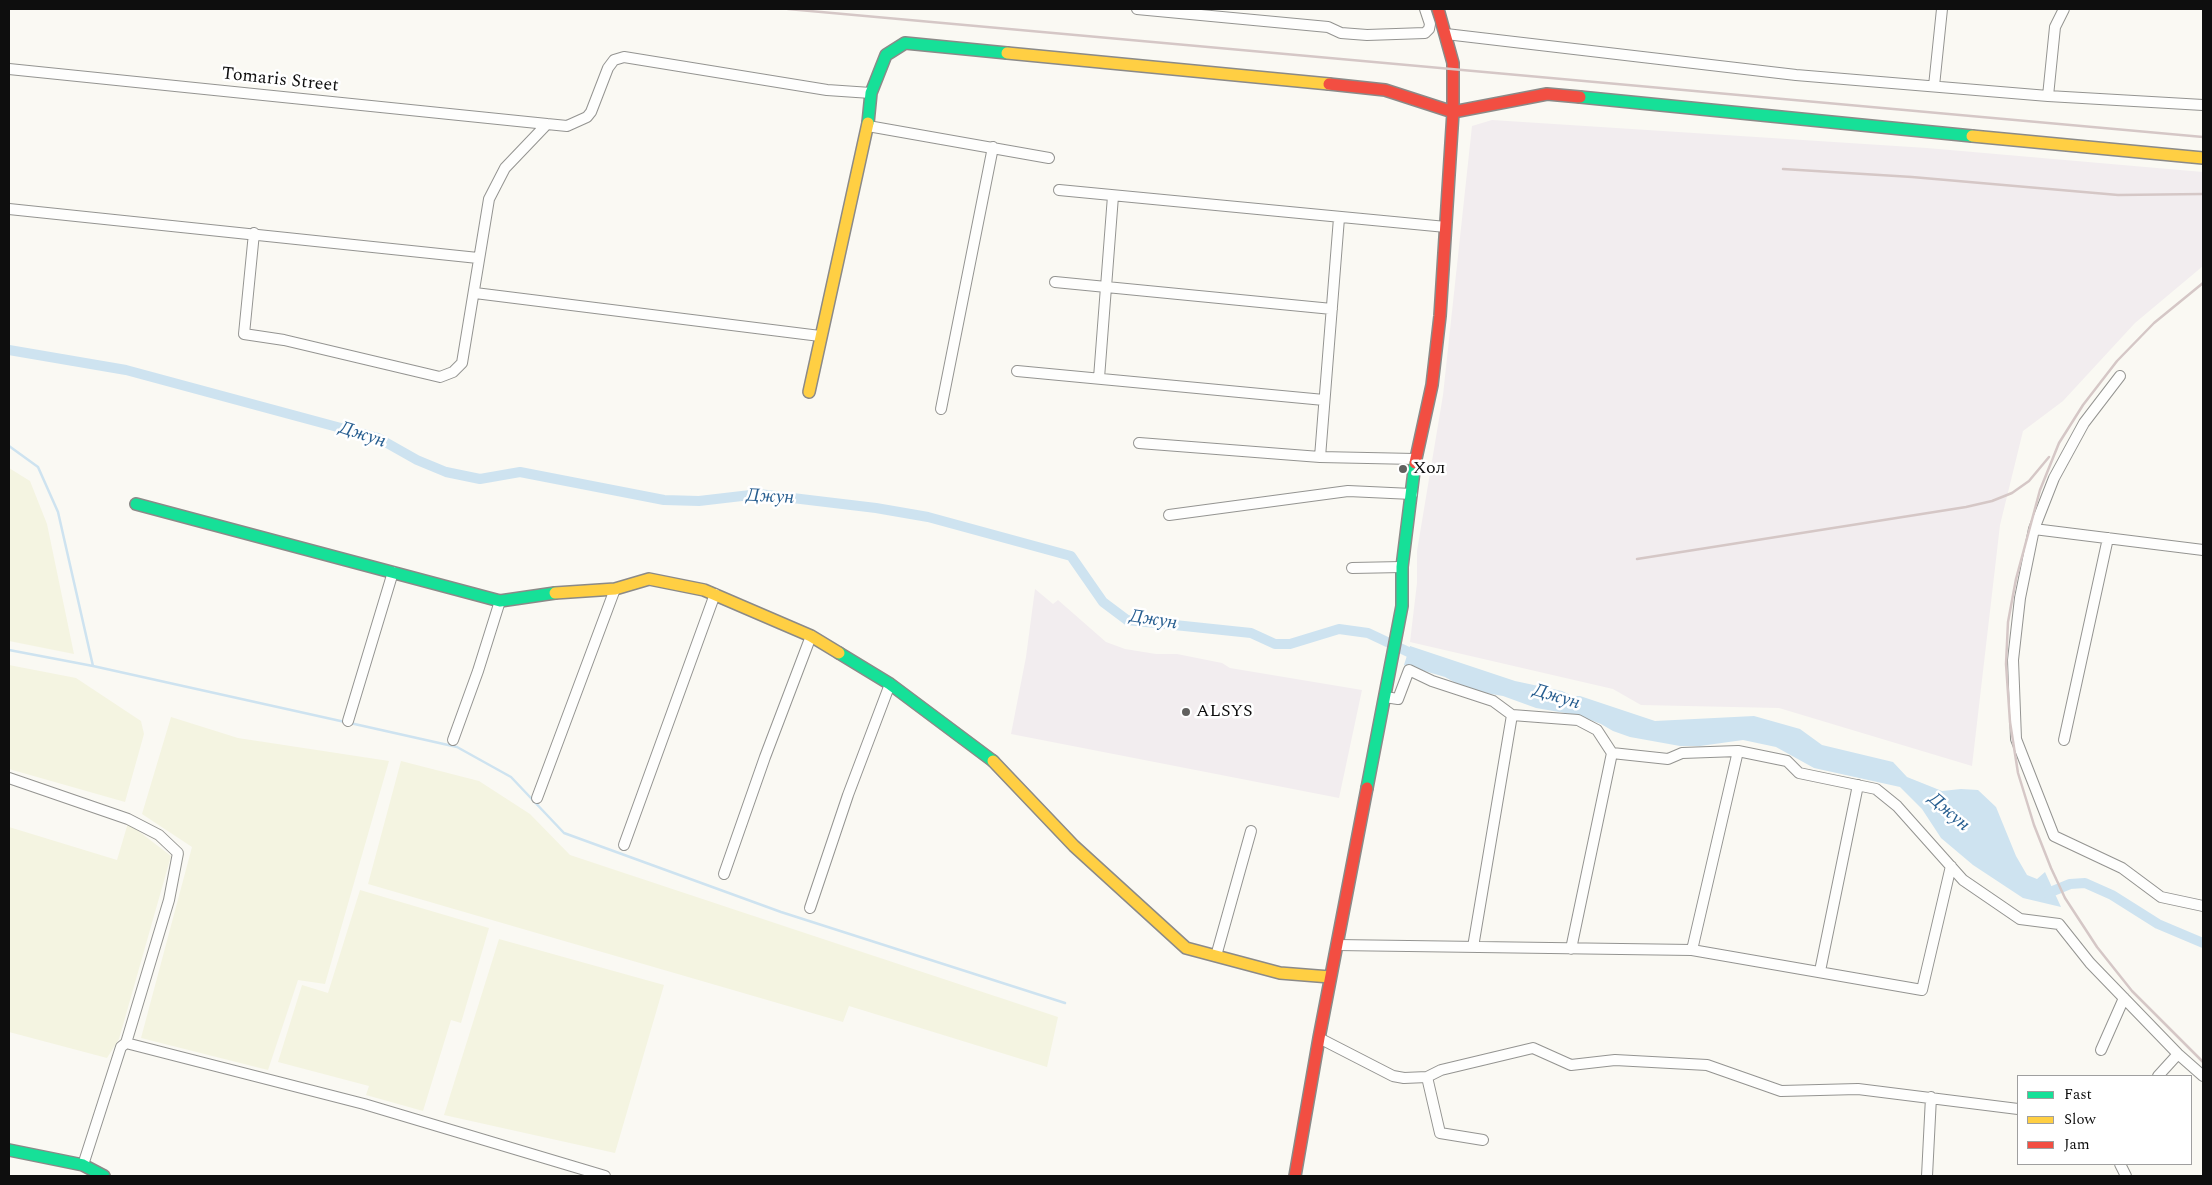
<!DOCTYPE html>
<html>
<head>
<meta charset="utf-8">
<style>
  body { margin:0 }
  #map { position:relative; width:2212px; height:1185px; overflow:hidden; background:#faf9f3; font-family:Spectral,serif }
  canvas { display:block }
  .frame { position:absolute; inset:0; border:10px solid #0e0e0e; pointer-events:none }
  .legend { position:absolute; left:2017px; top:1075px; width:175px; height:90px; box-sizing:border-box; background:#fff; border:1px solid #9f9f9f; margin:0; padding:6px 9px; list-style:none; font-size:15px; color:#0e0e0e }
  .legend li { display:flex; align-items:center; gap:10px; height:25px }
  .legend b { width:25px; border:1px solid #9f9f9f }
</style>
</head>
<body>
<div id="map">
<canvas width="2212" height="1185"></canvas>
<div class="frame"></div>
<ul class="legend">
<li><b style="height:6px;background:#16e098"></b>Fast</li>
<li><b style="height:6px;background:#ffcf43"></b>Slow</li>
<li><b style="height:6px;background:#f24e42"></b>Jam</li>
</ul>
</div>
<script>
const g = document.querySelector('canvas').getContext('2d');
g.lineJoin = 'round';
function paint(path, color) {
  g.fillStyle = color;
  g.fill(path, 'evenodd');
}
function toPath(rows) {
  const path = new Path2D();
  for (const r of rows) {
    path.moveTo(r[0], r[1]);
    for (let i = 2; i < r.length; i += 2) path.lineTo(r[i], r[i + 1]);
  }
  return path;
}
function strokePath(path, color, width, dash) {
  g.strokeStyle = color;
  g.lineWidth = width;
  g.lineCap = dash ? 'butt' : 'round';
  g.setLineDash(dash || []);
  g.stroke(path);
}
function write(font, color, halo, rows, align = 'center') {
  g.font = font + ' Spectral,serif';
  g.lineWidth = 5;
  g.setLineDash([]);
  g.textBaseline = 'middle';
  g.strokeStyle = halo;
  g.fillStyle = color;
  for (const [text, x, y, turn = 0] of rows) {
    g.save();
    g.translate(x, y);
    g.rotate((+turn || 0) * Math.PI / 180);
    g.textAlign = isNaN(turn) ? turn : align;
    if (halo) g.strokeText(text, 0, 0);
    g.fillText(text, 0, 0);
    g.restore();
  }
}
const industrial = toPath([
  [1492,120,1927,148,2203,172,2203,266,2135,323,2063,401,2023,431,2000,525,1972,766,1779,708,1641,705,1613,689,1410,642,1417,583,1417,551,1443,395,1472,126],
  [1035,589,1053,604,1058,600,1106,642,1125,649,1156,654,1177,654,1222,663,1230,668,1362,690,1339,798,1011,734,1026,657]
]);
const farmland = toPath([
  [9,468,30,481,47,524,74,654,9,641],
  [9,665,76,678,141,721,144,734,125,802,9,769],
  [171,717,238,738,389,761,325,984,298,980,268,1070,141,1038,192,847,142,814],
  [401,761,479,781,530,814,570,855,1058,1017,1047,1067,849,1006,843,1022,368,884],
  [128,823,171,856,119,1039,107,1058,9,1032,9,827,117,860],
  [360,890,489,928,461,1023,451,1020,423,1111,366,1095,369,1086,278,1062,302,985,328,993],
  [499,939,664,985,615,1153,444,1115]
]);
const water = toPath([
  [1410,646,1515,681,1562,691,1572,696,1580,696,1655,721,1754,716,1800,729,1822,745,1893,762,1907,777,1942,791,1961,789,1978,790,1996,807,2016,856,2027,875,2037,879,2045,872,2061,907,2023,898,1973,865,1941,838,1922,809,1900,787,1814,768,1776,747,1743,740,1700,746,1680,746,1630,737,1613,731,1601,724,1577,715,1536,708,1503,696,1468,690,1445,677,1404,665]
]);
const stream = toPath([
  [9,446,38,467,58,512,93,666],
  [9,650,93,666,345,722],
  [350,723,457,747,511,777,564,833,781,912,1065,1003]
]);
const canal = toPath([
  [9,350,126,370,378,438,417,460,446,472,480,479,520,472,664,500,699,501,759,494,876,508,928,517,1071,556,1103,602,1127,620,1251,633,1275,644,1290,644,1339,629,1368,633,1419,657],
  [2042,892,2048,893,2070,884,2085,883,2112,895,2158,924,2203,943]
]);
const street = toPath([
  [1137,9,1328,27,1341,33,1367,35,1425,33,1429,29,1430,24,1425,9],
  [1446,34,1796,75,2048,96,2203,105],
  [9,69,547,124],
  [1934,86,1942,9],
  [2048,96,2055,27,2064,9],
  [868,126,1049,158],
  [1059,190,1446,227],
  [9,209,478,258],
  [254,233,244,334,284,340,440,377,453,372,462,363,489,199,505,168,547,124,567,126,587,117,591,112,608,68,614,60,624,57,827,90,871,93],
  [1055,282,1332,309],
  [475,293,820,336],
  [1017,371,1324,400],
  [2120,376,2084,423,2054,478,2034,529,2020,598,2013,660,2016,739,2054,836,2122,868,2161,897,2203,906],
  [1099,378,1113,196],
  [941,409,993,147],
  [1139,443,1320,457,1415,459],
  [1320,457,1339,218],
  [1169,515,1348,491,1412,494],
  [2034,529,2203,550],
  [1352,568,1402,567],
  [1385,697,1398,699,1409,670,1432,681,1493,701,1512,715,1578,720,1597,730,1612,753,1571,949],
  [348,721,393,572],
  [453,740,478,671,500,601],
  [2064,740,2108,538],
  [1612,753,1668,759,1682,753,1738,751,1787,761,1799,773,1876,789,1897,806,1963,880,2020,919,2059,924,2090,963,2178,1054,2203,1076],
  [9,778,128,819,159,835,178,853,169,900,126,1043,121,1047,83,1165],
  [537,798,615,589],
  [624,845,715,594],
  [724,874,765,757,811,636],
  [810,908,848,795,890,684],
  [1337,945,1692,950,1922,990,1951,866],
  [1473,947,1512,715],
  [1692,950,1738,751],
  [1216,956,1251,831],
  [1820,971,1858,785],
  [1319,1038,1393,1076,1404,1078,1427,1077,1441,1070,1533,1048,1571,1065,1615,1060,1707,1065,1781,1091,1858,1089,2018,1109],
  [126,1043,364,1104,605,1176],
  [2101,1050,2124,998],
  [2158,1076,2178,1054],
  [1427,1077,1440,1133,1483,1140],
  [2120,1164,2126,1176],
  [1927,1176,1931,1097]
]);
const fast = toPath([
  [1580,97,1972,136],
  [868,123,871,93,886,55,905,43,1007,53],
  [136,504,500,601,555,593],
  [839,653,890,684,993,761],
  [1367,788,1402,606,1402,567,1415,463],
  [9,1150,83,1165,104,1176]
]);
const slow = toPath([
  [1007,53,1329,84],
  [1972,136,2203,158],
  [809,392,868,123],
  [555,593,615,589,649,579,704,590,811,636,839,653],
  [993,761,1074,846,1186,948,1280,973,1330,977]
]);
const jam = toPath([
  [1329,84,1385,90,1453,112,1547,94,1580,97],
  [1415,463,1432,385,1440,316,1453,112,1453,63,1438,9],
  [1295,1176,1319,1038,1367,788]
]);
const rail = toPath([
  [788,9,2203,137],
  [1783,169,1912,177,2118,195,2203,194],
  [2203,283,2154,323,2117,361,2083,405,2059,443,2040,490,2016,579,2008,622,2006,664,2010,722,2018,773,2034,825,2051,868,2065,898,2097,947,2132,991,2203,1062],
  [1637,559,1966,507,1992,501,2012,493,2029,481,2049,457]
]);
const markers = [
  [1403,469,5,"#61605e"],
  [1186,712,5,"#61605e"]
];
const streetNames = [
  ["Tomaris Street",280,81,6]
];
const poiNames = [
  ["Хол",1413,469],
  ["ALSYS",1196,712]
];
const waterNames = [
  ["Джун",362,436,18],
  ["Джун",770,498,3],
  ["Джун",1153,621,9],
  ["Джун",1556,698,17],
  ["Джун",1948,813,41]
];
paint(industrial, '#f2edef');
paint(farmland, '#f4f4e1');
paint(water, '#cee3f0');
strokePath(stream, '#cee3f0', 2.5);
strokePath(canal, '#cee3f0', 10);
strokePath(street, '#949491', 12);
strokePath(fast, '#8b8a88', 14);
strokePath(slow, '#8b8a88', 14);
strokePath(jam, '#8b8a88', 14);
strokePath(street, '#fefefd', 10);
strokePath(fast, '#16e098', 11);
strokePath(slow, '#ffcf43', 11);
strokePath(jam, '#f24e42', 11);
strokePath(rail, '#d5c7c6', 2.5);
for (const [x, y, r, color] of markers) {
  const dot = new Path2D();
  dot.arc(x, y, r, 0, 2 * Math.PI);
  g.fillStyle = color;
  g.fill(dot);
  strokePath(dot, '#fff', 2);
}
write('18px', '#0e0e0e', '#fff', streetNames);
write('18px', '#0e0e0e', '#fff', poiNames, 'left');
write('italic 19px', '#275e90', '#fff', waterNames);
</script>
</body>
</html>
